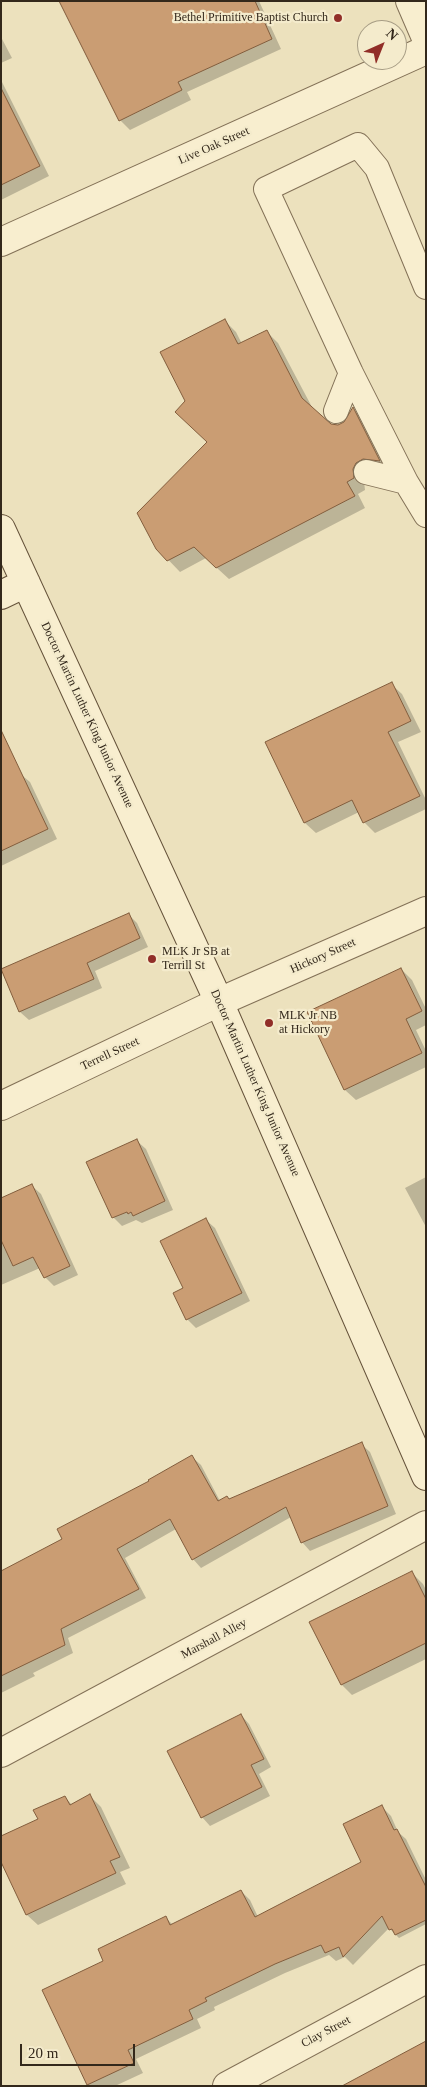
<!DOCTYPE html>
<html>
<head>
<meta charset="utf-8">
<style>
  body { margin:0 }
  #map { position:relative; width:427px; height:2087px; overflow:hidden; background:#ece1bd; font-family:"Times New Roman",serif }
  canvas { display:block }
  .frame { position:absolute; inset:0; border:2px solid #33281b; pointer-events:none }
  .north { position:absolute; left:357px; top:20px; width:50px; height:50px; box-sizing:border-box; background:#f4ebcc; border:1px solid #a79d85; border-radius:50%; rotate:44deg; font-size:14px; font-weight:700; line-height:20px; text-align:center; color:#33281b }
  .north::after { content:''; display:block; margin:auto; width:18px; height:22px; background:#912e28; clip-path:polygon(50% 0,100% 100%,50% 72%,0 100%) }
  .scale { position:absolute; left:20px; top:2044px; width:115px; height:22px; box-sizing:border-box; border:2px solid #33281b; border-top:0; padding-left:6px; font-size:15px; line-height:18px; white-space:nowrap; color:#33281b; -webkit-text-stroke:4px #f4ebcc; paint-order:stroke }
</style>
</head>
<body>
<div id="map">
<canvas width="427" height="2087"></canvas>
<div class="frame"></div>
<div class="north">N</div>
<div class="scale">20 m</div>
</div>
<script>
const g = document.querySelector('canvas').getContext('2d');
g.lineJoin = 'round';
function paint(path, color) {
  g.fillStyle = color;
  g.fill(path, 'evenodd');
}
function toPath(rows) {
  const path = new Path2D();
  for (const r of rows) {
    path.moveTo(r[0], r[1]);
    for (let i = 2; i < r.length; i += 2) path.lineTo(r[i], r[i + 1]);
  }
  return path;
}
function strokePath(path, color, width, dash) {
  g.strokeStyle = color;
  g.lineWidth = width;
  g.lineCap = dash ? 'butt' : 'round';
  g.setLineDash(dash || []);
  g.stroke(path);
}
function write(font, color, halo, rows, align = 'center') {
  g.font = font + ' "Times New Roman",serif';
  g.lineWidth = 4.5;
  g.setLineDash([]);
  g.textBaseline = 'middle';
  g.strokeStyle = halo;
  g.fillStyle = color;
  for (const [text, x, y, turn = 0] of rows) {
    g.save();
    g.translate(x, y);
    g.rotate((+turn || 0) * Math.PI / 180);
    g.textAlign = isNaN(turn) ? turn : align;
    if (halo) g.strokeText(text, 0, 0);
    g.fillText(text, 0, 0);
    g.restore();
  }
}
const shadow = toPath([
  [61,1,259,1,281,49,187,92,191,100,130,130,120,120],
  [1,37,12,58,1,63],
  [1,80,49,176,1,200],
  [224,320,236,332,242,344,266,331,278,343,313,409,330,425,339,426,346,422,353,409,364,420,391,472,364,481,365,490,358,494,365,508,229,579,206,558,180,572,157,548,208,442,187,401],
  [391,684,402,694,421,732,398,742,426,800,426,809,375,833,364,822,359,812,316,833,305,823,267,742],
  [1,758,30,782,57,839,1,866],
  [128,914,137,923,148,947,95,971,102,988,29,1020,20,1012,2,971],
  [401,969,412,980,426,1009,426,1025,416,1030,426,1051,426,1067,356,1100,345,1090,308,1013],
  [137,1141,146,1149,173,1210,142,1223,136,1220,122,1226,114,1218,88,1163],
  [426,1177,426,1227,405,1188],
  [31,1185,41,1194,78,1275,54,1286,45,1277,40,1268,1,1285,1,1199],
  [206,1220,215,1228,250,1301,196,1328,187,1319,175,1293,184,1288],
  [361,1444,370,1452,396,1514,310,1551,302,1542,291,1517,201,1568,193,1559,176,1529,125,1558,146,1598,68,1638,73,1653,33,1673,35,1676,1,1693,1,1572,64,1540,192,1457,201,1465,220,1501,229,1500],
  [412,1573,423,1584,426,1590,426,1659,352,1695,342,1685],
  [241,1715,249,1724,271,1767,259,1774,270,1796,210,1826,202,1817],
  [90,1796,101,1807,130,1868,120,1872,126,1884,38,1925,27,1915,1,1859,65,1797,72,1805],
  [381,1806,391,1816,398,1832,406,1839,426,1880,426,1924,399,1938,389,1928,353,1965,345,1957,336,1961,329,1955,285,1973,214,2007,215,2010,197,2019,201,2028,136,2059,143,2073,115,2086,88,2085,44,1990,105,1961,165,1917,173,1925,241,1891,250,1900,258,1917,363,1862]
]);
const building = toPath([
  [59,1,255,1,272,39,178,82,182,90,119,121,59,1],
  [1,88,40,166,1,185,1,88],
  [225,319,238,344,267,330,302,398,331,424,338,425,344,422,353,407,380,461,363,459,356,463,353,469,354,478,347,482,355,496,216,568,194,547,167,561,156,549,137,513,207,442,175,412,185,401,160,352,225,319],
  [392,682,411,721,388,732,420,796,363,823,352,800,304,823,265,742,392,682],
  [1,730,48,829,1,851,1,730],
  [129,913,140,938,87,963,94,979,19,1012,1,969,129,913],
  [401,968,422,1011,406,1019,422,1053,344,1090,307,1012,401,968],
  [137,1139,165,1201,133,1216,131,1212,128,1214,127,1212,112,1218,86,1162,137,1139],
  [32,1184,70,1266,44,1278,33,1257,13,1266,1,1240,1,1198,32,1184],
  [206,1218,242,1293,186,1320,173,1293,183,1288,160,1241,206,1218],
  [362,1442,388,1506,301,1543,286,1507,192,1560,170,1519,117,1549,139,1589,61,1629,65,1645,1,1676,1,1571,62,1539,57,1529,149,1481,148,1480,192,1455,218,1501,227,1496,229,1499,362,1442],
  [412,1571,426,1599,426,1643,341,1685,309,1622,412,1571],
  [241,1714,264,1759,251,1765,262,1787,201,1818,167,1751,241,1714],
  [90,1794,120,1857,110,1861,116,1873,26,1915,1,1862,1,1836,38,1819,33,1810,65,1796,70,1805,90,1794],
  [382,1805,394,1830,397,1829,426,1887,426,1920,395,1935,392,1929,389,1930,382,1916,343,1957,339,1947,325,1953,321,1945,275,1964,205,1998,207,2001,189,2010,193,2019,128,2050,134,2063,87,2085,42,1990,103,1961,98,1949,166,1916,170,1925,241,1890,255,1917,361,1862,343,1824,382,1805],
  [426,2041,426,2086,342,2086,426,2041]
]);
const lane = toPath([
  [426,287,377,168,358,145,266,189,351,373,406,482,426,515],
  [336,411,351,373],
  [366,472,406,482]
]);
const street = toPath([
  [410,1,426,38],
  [1,242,426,50],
  [1,1106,219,1002,426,911],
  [1,1753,426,1525],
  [227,2086,426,1979]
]);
const secondary = toPath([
  [1,529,219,1002,426,1476],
  [1,595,26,583]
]);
const markers = [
  [338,18,5,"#912e28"],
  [152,959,5,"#912e28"],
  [269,1023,5,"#912e28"]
];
const poiNames = [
  ["Bethel Primitive Baptist Church",328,18,"right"],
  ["MLK Jr SB at",162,952],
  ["Terrill St",162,966],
  ["MLK Jr NB",279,1016],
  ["at Hickory",279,1030]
];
const streetNames = [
  ["Live Oak Street",214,146,-24],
  ["Doctor Martin Luther King Junior Avenue",87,715,65],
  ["Hickory Street",323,956,-24],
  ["Terrell Street",110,1054,-25],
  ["Doctor Martin Luther King Junior Avenue",255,1083,66],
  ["Marshall Alley",214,1639,-28],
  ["Clay Street",326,2032,-28]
];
paint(shadow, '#0003');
paint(building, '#ca9d73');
strokePath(building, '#825d3d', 1);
strokePath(lane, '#837157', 26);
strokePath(street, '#837157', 30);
strokePath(secondary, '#65523a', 30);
strokePath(lane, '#f8eecf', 24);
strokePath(street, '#f8eecf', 28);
strokePath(secondary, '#f8eecf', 28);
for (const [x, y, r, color] of markers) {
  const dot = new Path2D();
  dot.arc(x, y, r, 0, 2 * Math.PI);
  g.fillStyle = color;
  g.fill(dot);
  strokePath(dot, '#f4ebcc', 2);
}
write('12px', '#33281b', '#f4ebcc', poiNames, 'left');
write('12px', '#33281b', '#f4ebcc', streetNames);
</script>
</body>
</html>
